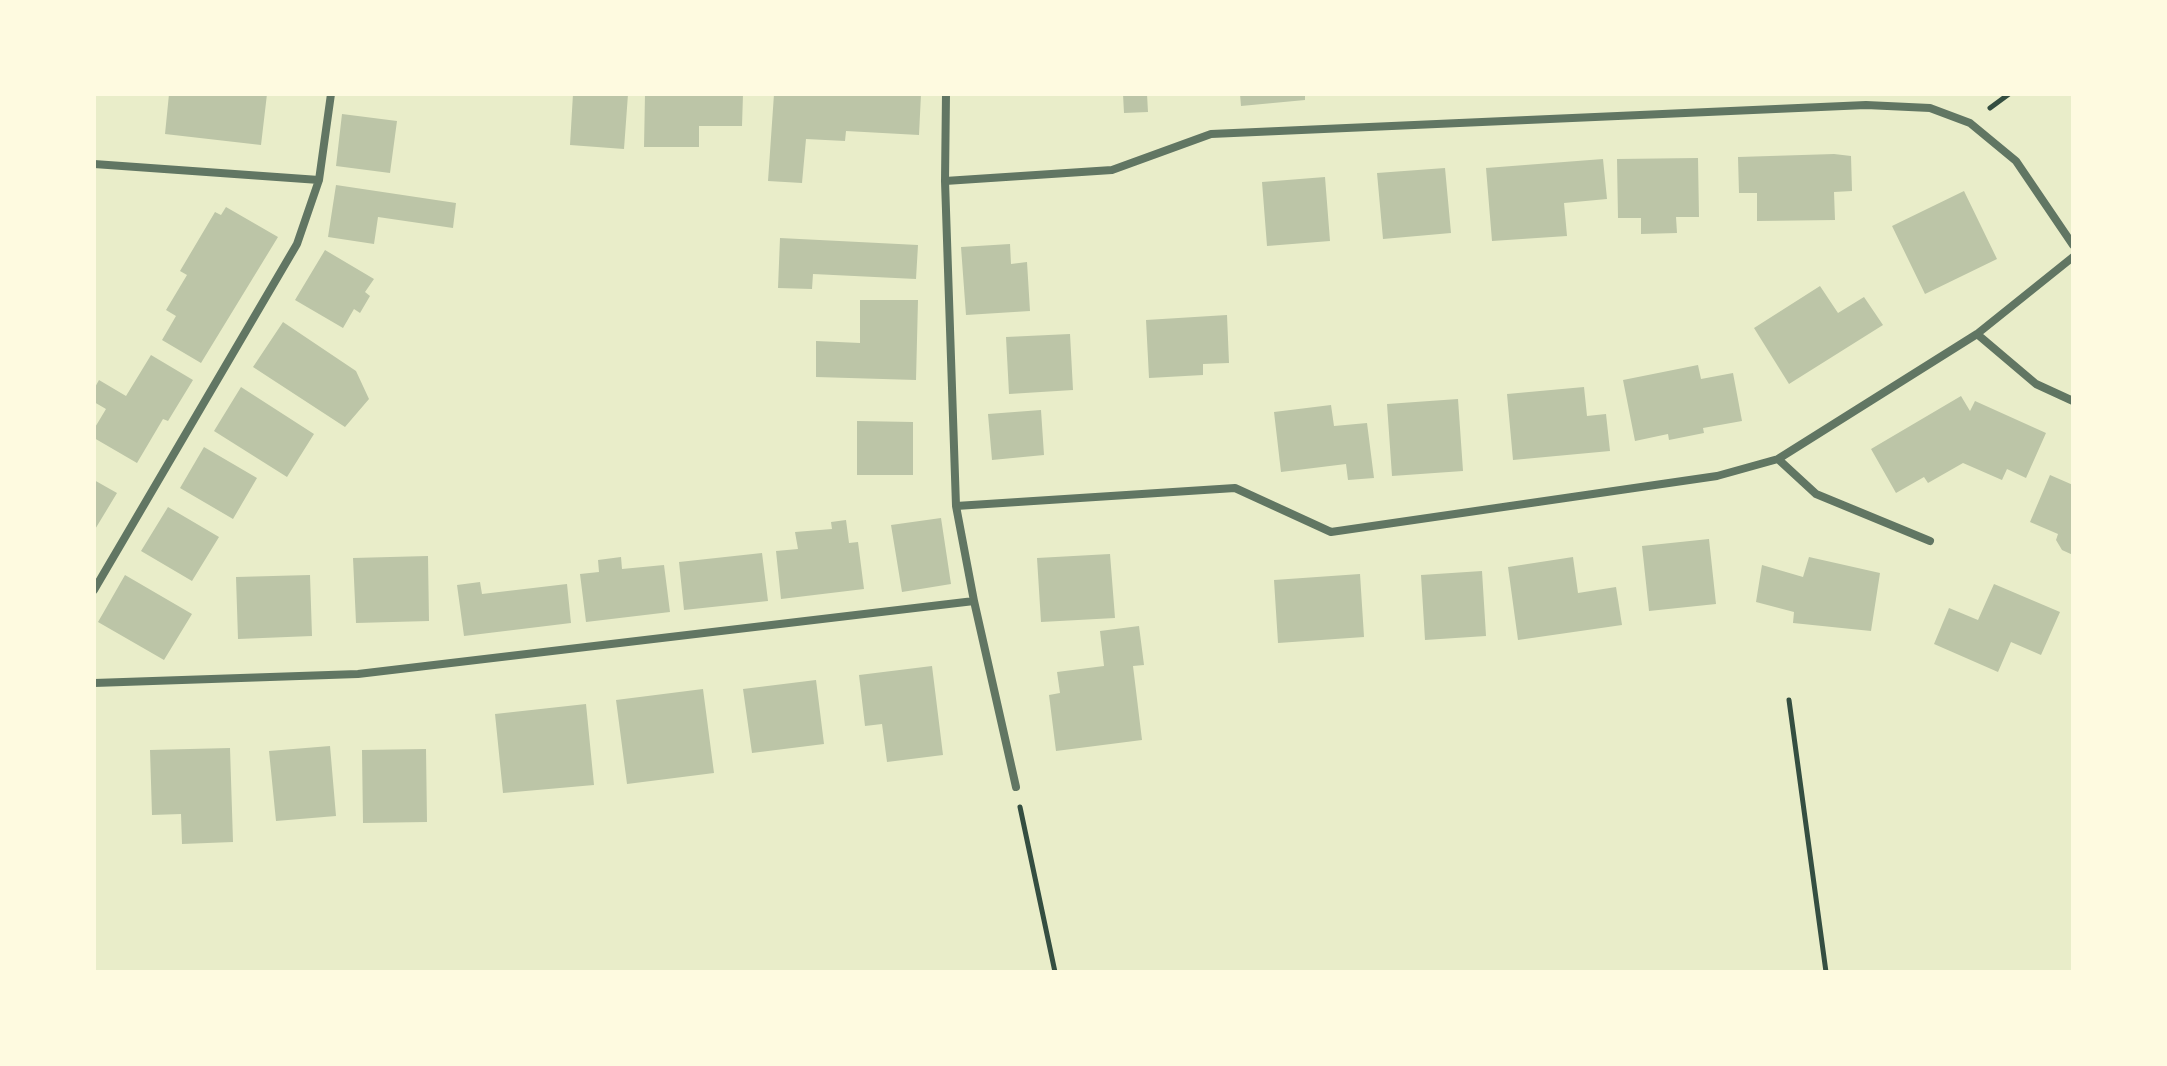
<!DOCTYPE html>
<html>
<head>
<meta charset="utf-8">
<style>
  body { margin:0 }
  #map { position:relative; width:2167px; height:1066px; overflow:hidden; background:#e9edc9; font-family:Barlow,sans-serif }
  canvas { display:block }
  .frame { position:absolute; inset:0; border:96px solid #fefae0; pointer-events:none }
</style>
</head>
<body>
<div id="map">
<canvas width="2167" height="1066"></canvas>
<div class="frame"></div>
</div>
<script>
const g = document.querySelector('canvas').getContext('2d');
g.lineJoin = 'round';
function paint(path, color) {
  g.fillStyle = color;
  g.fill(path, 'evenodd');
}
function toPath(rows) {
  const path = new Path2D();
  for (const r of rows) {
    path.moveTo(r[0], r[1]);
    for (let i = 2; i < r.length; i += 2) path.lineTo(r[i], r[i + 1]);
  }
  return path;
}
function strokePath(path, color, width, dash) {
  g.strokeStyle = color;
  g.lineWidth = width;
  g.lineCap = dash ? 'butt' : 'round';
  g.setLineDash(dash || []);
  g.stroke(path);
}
const building = toPath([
  [169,94,267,94,261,145,165,134],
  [573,94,628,94,624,149,570,145],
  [645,94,743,94,742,126,699,126,699,147,644,147],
  [774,94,921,94,919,135,846,131,845,141,806,139,802,183,768,181],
  [1123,94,1147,94,1148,112,1124,113],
  [1240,94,1305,94,1305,100,1241,106],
  [342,114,397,121,390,173,336,166],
  [1834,154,1851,156,1852,191,1834,192,1835,220,1757,221,1757,193,1739,193,1738,157],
  [1698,158,1699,217,1676,217,1677,233,1641,234,1641,218,1618,218,1617,159],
  [1603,159,1607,199,1564,203,1567,236,1492,241,1486,168],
  [1445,168,1451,233,1383,239,1377,173],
  [1325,177,1330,241,1267,246,1262,182],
  [336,185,456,203,453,228,378,217,374,244,328,237],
  [1964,191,1997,259,1925,294,1892,226],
  [226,207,278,237,201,363,162,340,176,316,166,310,187,275,180,271,215,212,221,215],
  [780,238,918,245,916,279,813,274,812,289,778,288],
  [1010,244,1011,264,1027,262,1030,311,966,315,961,247],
  [325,250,374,279,365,292,370,296,360,313,354,309,343,328,295,300],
  [1820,286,1838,313,1864,297,1883,325,1789,384,1754,328],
  [860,300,918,300,916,380,816,377,816,341,860,343],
  [1227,315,1229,363,1203,364,1203,375,1149,378,1146,320],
  [283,322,356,371,369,399,345,427,253,367],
  [1070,334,1073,390,1009,394,1006,337],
  [151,355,193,380,168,421,163,419,137,463,94,438,94,429,106,409,94,402,94,389,99,380,126,396],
  [1698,365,1701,379,1733,373,1742,421,1703,428,1704,433,1669,440,1668,434,1635,441,1623,380],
  [241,387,314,434,287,477,214,431],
  [1584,387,1587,416,1606,414,1610,451,1513,460,1507,394],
  [1961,396,1970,411,1975,401,2046,433,2026,478,2007,469,2002,480,1963,463,1928,483,1924,477,1896,493,1871,449],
  [1458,399,1463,471,1392,476,1387,404],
  [1331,405,1334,426,1367,423,1374,478,1348,480,1346,464,1281,472,1274,412],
  [1041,410,1044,455,992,460,988,414],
  [857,421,913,422,913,475,857,475],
  [204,447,257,478,233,519,180,488],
  [2050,475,2073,485,2073,555,2062,550,2056,540,2058,534,2030,522],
  [94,480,117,493,94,531],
  [168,507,219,537,192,581,141,551],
  [941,518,951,584,902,592,891,525],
  [846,520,849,543,858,542,864,589,781,599,776,551,798,549,795,532,832,529,831,522],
  [1709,539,1716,604,1649,611,1642,546],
  [762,553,768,601,684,610,679,562],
  [1110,554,1115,618,1041,622,1037,558],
  [428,556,429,621,356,623,353,558],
  [621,557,622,569,664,565,670,612,586,622,580,574,599,572,598,560],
  [1573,557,1578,593,1616,587,1622,625,1518,640,1508,567],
  [1809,557,1880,573,1871,631,1793,623,1794,612,1756,602,1762,565,1803,577],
  [1482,571,1486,636,1425,640,1421,575],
  [1360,574,1364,637,1278,643,1274,580],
  [125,575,192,614,164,660,98,622],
  [310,575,312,636,238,639,236,577],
  [480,582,482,594,567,584,571,623,464,636,457,585],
  [1994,584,2060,612,2041,655,2011,642,1998,672,1934,644,1949,608,1978,620],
  [1139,626,1144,665,1133,666,1142,740,1056,751,1049,695,1060,693,1057,672,1104,666,1100,631],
  [932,666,943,755,887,762,882,724,865,726,859,675],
  [816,680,824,744,752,753,743,689],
  [703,689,714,773,627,784,616,700],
  [586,704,594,785,503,793,495,714],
  [330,746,336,816,276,821,269,751],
  [230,748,233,842,182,844,181,814,152,815,150,750],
  [426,749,427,822,363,823,362,750]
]);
const path = toPath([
  [1990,108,2009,94],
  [1789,700,1826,972],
  [1020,807,1055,972]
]);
const minor = toPath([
  [946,94,945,181,956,506,974,601,1016,787],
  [94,164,319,180],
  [945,181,1112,170,1211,134,1866,105,1930,108,1970,123,2016,161,2073,245],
  [1977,334,2036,384,2073,401],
  [1778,459,1816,494,1930,541],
  [956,506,1235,488,1331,532,1717,476,1778,459,1977,334,2073,257],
  [94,590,297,244,319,180,331,94],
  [94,683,358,674,974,601]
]);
paint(building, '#bcc5a7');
strokePath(path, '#344e41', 5);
strokePath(minor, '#617663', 8);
</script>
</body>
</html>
